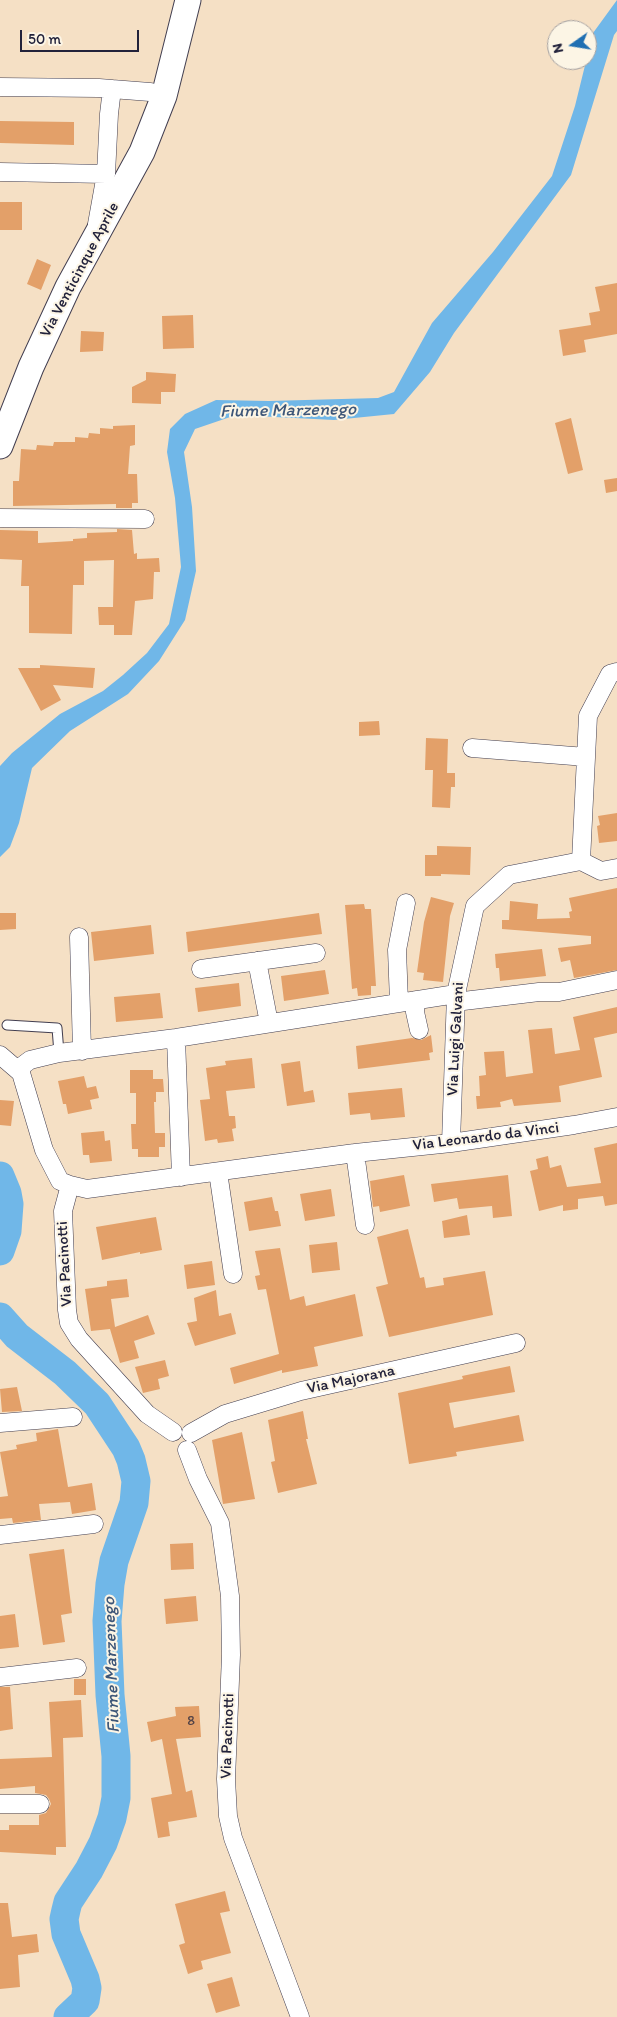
<!DOCTYPE html>
<html>
<head>
<meta charset="utf-8">
<style>
  body { margin:0 }
  #map { position:relative; width:617px; height:2017px; overflow:hidden; background:#f5e0c5; font-family:Itim,sans-serif }
  canvas { display:block }
  .north { position:absolute; left:547px; top:20px; width:50px; height:50px; box-sizing:border-box; background:#fcf5e5; border:1px solid #a5a1a1; border-radius:50%; rotate:257deg; font-size:14px; font-weight:700; line-height:20px; text-align:center; color:#22223b }
  .north::after { content:''; display:block; margin:auto; width:18px; height:22px; background:#1f6fb2; clip-path:polygon(50% 0,100% 100%,50% 72%,0 100%) }
  .scale { position:absolute; left:20px; top:30px; width:119px; height:22px; box-sizing:border-box; border:2px solid #22223b; border-top:0; padding-left:6px; font-size:15px; line-height:18px; white-space:nowrap; color:#22223b; -webkit-text-stroke:4px #fcf5e5; paint-order:stroke }
</style>
</head>
<body>
<div id="map">
<canvas width="617" height="2017"></canvas>
<div class="north">N</div>
<div class="scale">50 m</div>
</div>
<script>
const g = document.querySelector('canvas').getContext('2d');
g.lineJoin = 'round';
function paint(path, color) {
  g.fillStyle = color;
  g.fill(path, 'evenodd');
}
function toPath(rows) {
  const path = new Path2D();
  for (const r of rows) {
    path.moveTo(r[0], r[1]);
    for (let i = 2; i < r.length; i += 2) path.lineTo(r[i], r[i + 1]);
  }
  return path;
}
function strokePath(path, color, width, dash) {
  g.strokeStyle = color;
  g.lineWidth = width;
  g.lineCap = dash ? 'butt' : 'round';
  g.setLineDash(dash || []);
  g.stroke(path);
}
function write(font, color, halo, rows, align = 'center') {
  g.font = font + ' Itim,sans-serif';
  g.lineWidth = 4;
  g.setLineDash([]);
  g.textBaseline = 'middle';
  g.strokeStyle = halo;
  g.fillStyle = color;
  for (const [text, x, y, turn = 0] of rows) {
    g.save();
    g.translate(x, y);
    g.rotate((+turn || 0) * Math.PI / 180);
    g.textAlign = isNaN(turn) ? turn : align;
    if (halo) g.strokeText(text, 0, 0);
    g.fillText(text, 0, 0);
    g.restore();
  }
}
const water = toPath([
  [617,0,617,31,614,35,571,175,454,333,430,372,394,414,334,420,236,415,195,429,184,452,192,507,196,571,185,620,159,661,128,694,70,731,32,768,19,823,10,847,0,857,0,766,12,753,60,714,103,691,123,675,147,653,169,624,181,567,175,498,167,452,170,429,185,414,216,400,269,401,378,398,394,392,432,323,493,252,552,176,575,106,593,33]
]);
const river = toPath([
  [0,1176,7,1193,9,1204,7,1231,0,1251],
  [0,1317,17,1336,65,1373,97,1404,126,1448,131,1460,136,1481,134,1503,114,1561,110,1584,107,1621,110,1695,116,1756,116,1798,112,1818,103,1843,89,1870,68,1902,66,1910,64,1919,66,1934,85,1979,87,1988,85,2001,68,2017]
]);
const building = toPath([
  [0,121,74,122,74,145,0,143],
  [0,202,22,202,22,230,0,230],
  [37,259,51,265,41,290,27,284],
  [617,283,617,334,584,340,586,352,563,356,559,330,591,325,589,313,600,311,595,287],
  [193,315,194,348,163,349,162,316],
  [81,331,104,332,103,351,80,352],
  [146,372,176,374,175,392,161,392,161,404,132,403,132,387,146,380],
  [571,418,583,470,568,474,555,423],
  [135,425,135,445,130,446,128,474,137,474,138,503,132,503,132,508,116,508,116,504,13,506,13,481,19,481,21,449,36,450,37,445,53,446,54,442,75,442,75,437,88,438,89,433,100,434,100,428,113,429,113,426],
  [617,478,617,491,606,493,604,480],
  [117,529,132,530,134,554,137,553,137,559,159,558,160,572,154,572,153,599,135,601,132,635,114,635,114,625,99,625,98,607,113,607,114,560,84,561,84,585,73,585,72,634,29,633,29,586,21,586,22,560,0,559,0,530,38,531,38,543,73,541,73,539,87,538,87,533,117,532],
  [40,665,95,668,93,688,53,685,61,700,41,711,18,668,40,668],
  [379,721,380,735,359,736,359,722],
  [426,738,448,739,447,773,455,773,455,787,451,787,450,808,432,807,433,770,425,770],
  [617,813,617,841,599,843,597,826,600,825,598,816],
  [437,846,471,847,470,875,441,874,441,876,425,876,425,855,437,855],
  [617,888,617,970,574,978,570,960,561,962,558,948,591,944,591,936,502,929,502,920,509,920,510,901,538,904,537,919,570,918,569,912,572,911,569,898],
  [431,897,454,903,450,916,443,982,423,980,424,973,417,972,424,922],
  [364,904,365,909,371,909,376,986,371,986,371,995,358,996,357,988,352,989,345,905],
  [0,913,16,913,16,929,0,930],
  [319,913,322,934,188,952,186,932],
  [151,925,154,954,94,961,91,932],
  [542,949,546,976,500,981,499,968,496,968,495,954],
  [325,970,329,994,284,1001,281,976],
  [239,983,241,1006,198,1012,195,988],
  [160,993,163,1018,116,1022,114,997],
  [617,1007,617,1033,594,1038,602,1077,559,1086,561,1102,514,1106,512,1099,500,1102,501,1107,477,1109,476,1096,480,1096,479,1076,486,1075,484,1052,504,1051,506,1077,533,1073,528,1030,552,1028,555,1054,580,1050,573,1017],
  [431,1035,433,1052,429,1053,430,1060,358,1069,356,1046,412,1038,421,1040],
  [252,1058,255,1088,226,1091,229,1116,235,1116,236,1128,232,1129,234,1141,218,1143,217,1139,205,1141,200,1100,210,1099,206,1068,226,1065,225,1061],
  [300,1061,304,1092,313,1090,315,1102,287,1106,281,1064],
  [130,1070,153,1070,153,1079,163,1079,164,1092,156,1092,156,1102,154,1102,155,1133,165,1133,165,1147,159,1147,159,1157,138,1157,138,1149,132,1149,131,1124,136,1124,136,1093,130,1093],
  [84,1076,87,1088,96,1086,99,1098,90,1100,92,1109,68,1114,66,1104,63,1104,58,1081],
  [402,1088,405,1117,371,1120,370,1113,350,1115,348,1093],
  [0,1100,14,1101,11,1126,0,1125],
  [104,1131,105,1141,110,1140,112,1161,90,1163,89,1155,83,1155,81,1133],
  [617,1143,617,1204,605,1206,603,1196,578,1199,578,1209,563,1211,563,1205,539,1211,530,1171,538,1169,536,1159,548,1156,550,1168,561,1165,567,1187,601,1183,594,1148],
  [404,1175,410,1206,380,1212,379,1206,373,1207,370,1181],
  [508,1175,512,1216,493,1218,492,1206,459,1209,457,1198,434,1202,431,1184],
  [331,1189,335,1216,305,1221,300,1194],
  [272,1197,275,1211,278,1211,281,1226,249,1231,244,1202],
  [467,1215,470,1235,444,1238,442,1221],
  [156,1217,162,1250,140,1254,140,1252,102,1260,96,1227],
  [408,1229,420,1278,424,1277,426,1288,444,1285,443,1278,485,1271,493,1315,389,1337,376,1287,388,1284,377,1237],
  [337,1242,340,1270,312,1273,309,1245],
  [280,1248,290,1300,304,1296,306,1306,355,1294,363,1336,314,1347,318,1366,282,1373,282,1370,234,1384,230,1368,279,1354,266,1289,258,1290,255,1276,260,1275,255,1251],
  [212,1261,215,1285,187,1289,184,1265],
  [127,1279,129,1297,111,1299,115,1327,148,1315,155,1334,134,1341,139,1358,120,1363,110,1329,91,1331,85,1289,107,1286,107,1281],
  [216,1290,219,1316,231,1313,236,1334,195,1346,187,1323,197,1321,194,1298],
  [165,1360,169,1376,158,1379,160,1389,143,1393,135,1367],
  [510,1366,515,1392,449,1403,454,1428,519,1415,524,1441,456,1452,457,1456,409,1464,398,1393,463,1379,462,1376],
  [17,1387,22,1411,2,1412,0,1389],
  [303,1411,308,1439,306,1439,317,1484,278,1493,271,1462,275,1461,268,1420],
  [58,1429,68,1487,92,1483,96,1510,72,1514,70,1502,39,1504,41,1520,13,1523,12,1518,0,1519,0,1497,8,1496,0,1452,17,1449,16,1445,37,1441,36,1433],
  [242,1432,255,1499,223,1504,212,1440],
  [193,1543,194,1569,171,1570,170,1544],
  [64,1549,72,1613,61,1615,65,1642,43,1645,29,1554],
  [196,1596,198,1621,166,1624,164,1599],
  [15,1614,19,1647,0,1649,0,1616],
  [74,1679,86,1679,86,1695,74,1695],
  [0,1687,10,1687,13,1729,0,1731],
  [81,1700,83,1737,63,1738,66,1847,56,1847,56,1855,0,1852,0,1830,9,1830,9,1825,39,1825,39,1815,46,1813,51,1804,49,1799,46,1795,35,1793,35,1786,0,1789,0,1759,52,1757,49,1702],
  [199,1706,201,1737,176,1739,186,1792,192,1790,197,1817,168,1822,170,1836,158,1838,151,1798,172,1794,162,1739,151,1742,147,1722,176,1716,175,1707],
  [225,1891,230,1911,220,1913,231,1953,201,1961,203,1969,188,1974,179,1945,185,1943,175,1904],
  [0,1903,8,1903,12,1937,37,1934,39,1952,18,1955,20,1987,0,1989],
  [232,1977,240,2006,216,2013,207,1984]
]);
const service = toPath([
  [7,1025,57,1028,59,1053]
]);
const minor = toPath([
  [0,87,99,88,150,92,164,96],
  [0,172,106,174],
  [97,224,106,174,109,114,112,89],
  [0,518,145,519],
  [472,748,586,757],
  [581,861,601,871,617,868],
  [79,937,82,1051],
  [257,961,269,1023],
  [201,969,316,953],
  [416,1000,415,1012,419,1030],
  [399,1002,397,950,406,903],
  [455,1002,539,992,559,992,617,980],
  [176,1038,181,1177],
  [0,1055,21,1073,44,1150,60,1181,70,1185,87,1189,355,1153,451,1143,574,1125,617,1117],
  [18,1069,30,1060,59,1053,176,1038,456,994],
  [451,1143,456,994,475,906,509,875,581,861,588,716,610,674,617,672],
  [355,1153,365,1225],
  [218,1172,233,1274],
  [70,1185,63,1211,67,1310,69,1323,79,1339,147,1414,173,1432],
  [0,1423,73,1417],
  [191,1433,225,1414,301,1391,516,1343],
  [187,1450,198,1479,220,1523,230,1596,231,1655,226,1779,228,1816,233,1838,300,2017],
  [0,1535,94,1524],
  [0,1677,77,1668],
  [0,1804,40,1804]
]);
const secondary = toPath([
  [0,446,31,367,68,287,142,152,164,96,188,0]
]);
const numberNames = [
  ["8",191,1721]
];
const streetNames = [
  ["Via Venticinque Aprile",80,270,-62],
  ["Via Luigi Galvani",456,1039,-87],
  ["Via Leonardo da Vinci",486,1137,-7],
  ["Via Pacinotti",65,1264,-93],
  ["Via Majorana",351,1380,-12],
  ["Via Pacinotti",228,1736,-88]
];
const waterNames = [
  ["Fiume Marzenego",288,411,-1],
  ["Fiume Marzenego",112,1665,-92]
];
paint(water, '#70b7e8');
strokePath(river, '#70b7e8', 29);
paint(building, '#e3a069');
strokePath(service, '#423e50', 11);
strokePath(minor, '#423e50', 19);
strokePath(secondary, '#423e50', 27);
strokePath(service, '#fff', 9);
strokePath(minor, '#fff', 18);
strokePath(secondary, '#fff', 25);
write('14px', '#524246', null, numberNames);
write('16px', '#22223b', '#fcf5e5', streetNames);
write('italic 18px', '#3d5678', '#fcf5e5', waterNames);
</script>
</body>
</html>
